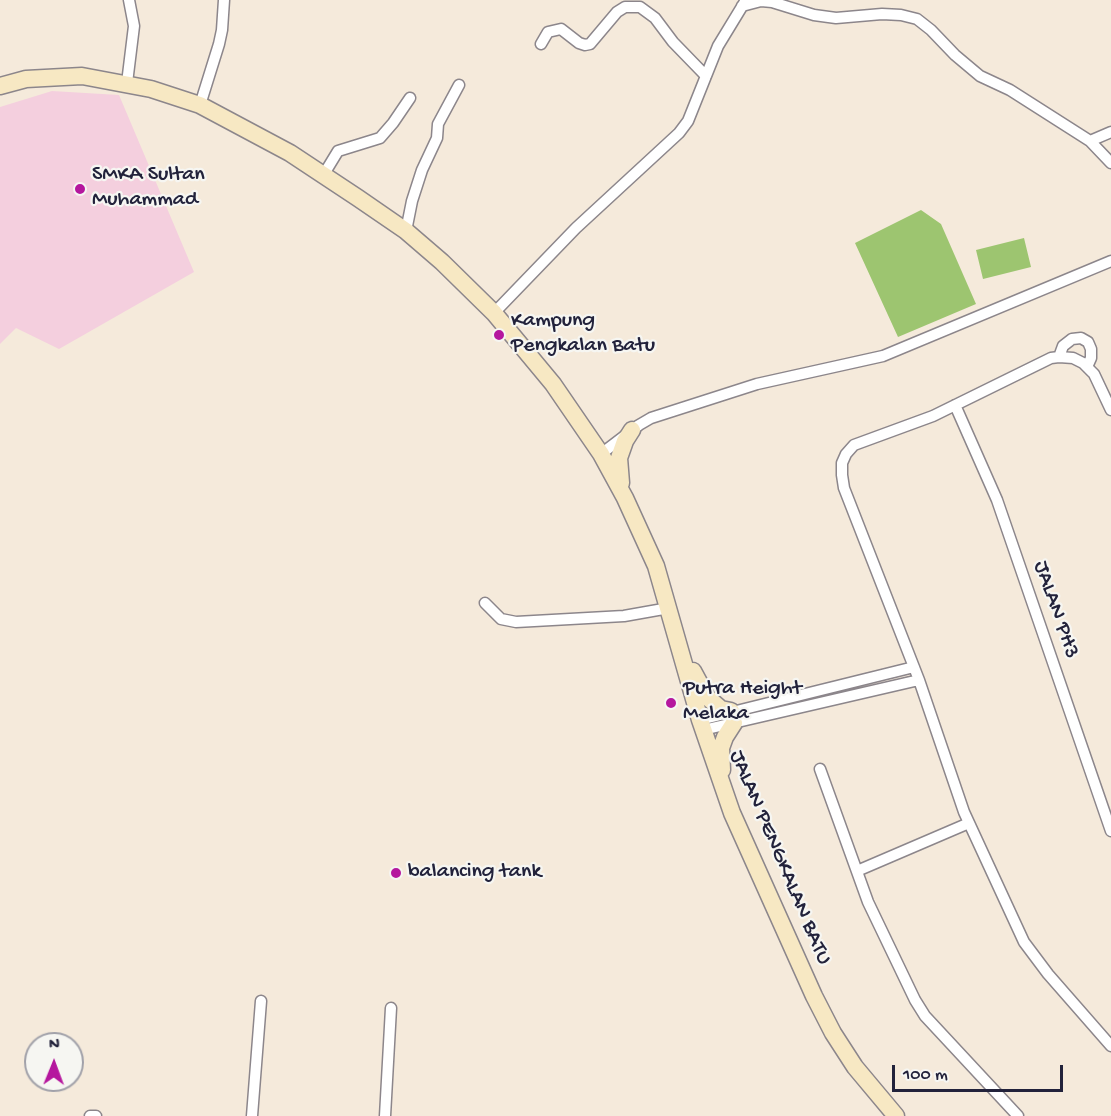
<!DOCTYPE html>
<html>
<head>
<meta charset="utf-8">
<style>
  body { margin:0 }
  #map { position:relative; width:1111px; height:1116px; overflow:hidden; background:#f5eadb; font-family:"Gochi Hand",sans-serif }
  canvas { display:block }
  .north { position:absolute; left:24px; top:1032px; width:60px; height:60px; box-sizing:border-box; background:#f6f6f2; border:2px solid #a1a1a9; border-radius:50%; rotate:1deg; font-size:16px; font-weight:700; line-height:24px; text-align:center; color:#22223b }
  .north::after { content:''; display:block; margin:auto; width:21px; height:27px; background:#b5179e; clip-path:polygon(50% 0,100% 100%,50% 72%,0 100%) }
  .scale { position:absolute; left:892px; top:1065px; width:171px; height:27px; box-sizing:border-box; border:3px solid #22223b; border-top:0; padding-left:8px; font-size:18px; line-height:21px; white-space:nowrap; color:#22223b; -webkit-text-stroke:4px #f6f6f2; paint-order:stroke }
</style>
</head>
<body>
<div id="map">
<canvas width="1111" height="1116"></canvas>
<div class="north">N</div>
<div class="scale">100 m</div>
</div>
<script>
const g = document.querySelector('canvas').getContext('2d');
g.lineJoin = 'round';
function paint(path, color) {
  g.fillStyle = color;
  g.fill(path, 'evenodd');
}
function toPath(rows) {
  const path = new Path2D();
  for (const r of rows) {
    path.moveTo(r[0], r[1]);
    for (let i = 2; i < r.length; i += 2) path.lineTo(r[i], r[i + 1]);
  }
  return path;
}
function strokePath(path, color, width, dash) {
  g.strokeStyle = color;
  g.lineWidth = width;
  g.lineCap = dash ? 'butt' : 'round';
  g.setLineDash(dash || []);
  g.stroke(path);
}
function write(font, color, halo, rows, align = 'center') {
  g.font = font + ' "Gochi Hand",sans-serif';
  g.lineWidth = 4.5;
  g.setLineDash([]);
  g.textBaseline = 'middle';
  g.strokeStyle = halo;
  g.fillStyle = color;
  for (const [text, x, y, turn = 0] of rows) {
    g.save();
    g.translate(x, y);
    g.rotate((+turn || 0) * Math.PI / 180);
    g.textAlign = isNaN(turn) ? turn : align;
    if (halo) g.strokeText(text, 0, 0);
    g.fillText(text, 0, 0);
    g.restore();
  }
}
const built = toPath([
  [52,91,119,95,194,272,59,349,16,328,0,344,0,107]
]);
const green = toPath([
  [921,210,941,224,976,304,898,337,855,243],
  [1024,238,1031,267,983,279,976,250]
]);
const street = toPath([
  [742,6,761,1,772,2,814,15,836,18,882,14,901,15,917,19,931,30,955,55,980,76,1010,90,1090,141,1111,163],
  [541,44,548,32,561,29,579,43,585,45,590,44,617,12,625,7,640,7,655,18,673,42,706,76],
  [127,83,134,26,129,0],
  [200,105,219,44,222,30,224,0],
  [1090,141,1111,132],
  [324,174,338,151,380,138,393,123,410,98],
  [406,231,412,201,422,170,437,138,438,124,459,85],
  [494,313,576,228,679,133,688,121,718,46,746,0],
  [1059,357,1063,346,1072,339,1081,338,1088,342,1091,349,1091,358,1087,367],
  [955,405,997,500,1111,831],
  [1111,410,1094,374,1083,363,1073,358,1059,357,1051,358,933,416,854,445,846,454,842,463,842,475,844,488,919,680,964,812,1024,942,1048,974,1111,1046],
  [601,454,639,425,651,418,757,384,883,356,1111,261],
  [485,603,501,619,516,622,624,616,669,608],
  [700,720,914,667],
  [703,730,919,680],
  [820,769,868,902,915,1000,925,1016,1018,1116],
  [857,871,969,823],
  [90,1116,96,1116],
  [252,1116,261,1001],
  [385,1116,391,1008]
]);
const secondary = toPath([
  [0,86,26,79,82,76,151,89,200,105,290,153,358,198,406,231,442,262,494,313,553,384,601,454,625,498,656,566,700,720,732,813,814,996,833,1033,855,1067,896,1116],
  [621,483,619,458,625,441,632,430],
  [693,671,707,697,721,709,731,711],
  [722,770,721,748,725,737,734,723]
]);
const markers = [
  [80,189,6,"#b5179e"],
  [499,335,6,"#b5179e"],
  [671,703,6,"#b5179e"],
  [396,873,6,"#b5179e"]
];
const poiNames = [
  ["SMKA Sultan",92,176],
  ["Muhammad",92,201],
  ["Kampung",511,322],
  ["Pengkalan Batu",511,347],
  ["Putra Height",683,690],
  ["Melaka",683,715],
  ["balancing tank",408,873]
];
const streetNames = [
  ["JALAN PH3",1055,610,71],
  ["JALAN PENGKALAN BATU",779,858,67]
];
paint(built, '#f4cfde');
paint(green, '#9dc570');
strokePath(street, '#8c868b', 13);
strokePath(secondary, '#8c868b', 19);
strokePath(street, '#fff', 10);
strokePath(secondary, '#f7e8c3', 16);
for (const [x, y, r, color] of markers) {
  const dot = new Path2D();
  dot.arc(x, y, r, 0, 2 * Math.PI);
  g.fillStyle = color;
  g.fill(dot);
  strokePath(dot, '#f6f6f2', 2);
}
write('22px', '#22223b', '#f6f6f2', poiNames, 'left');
write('22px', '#22223b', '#f6f6f2', streetNames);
</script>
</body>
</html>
